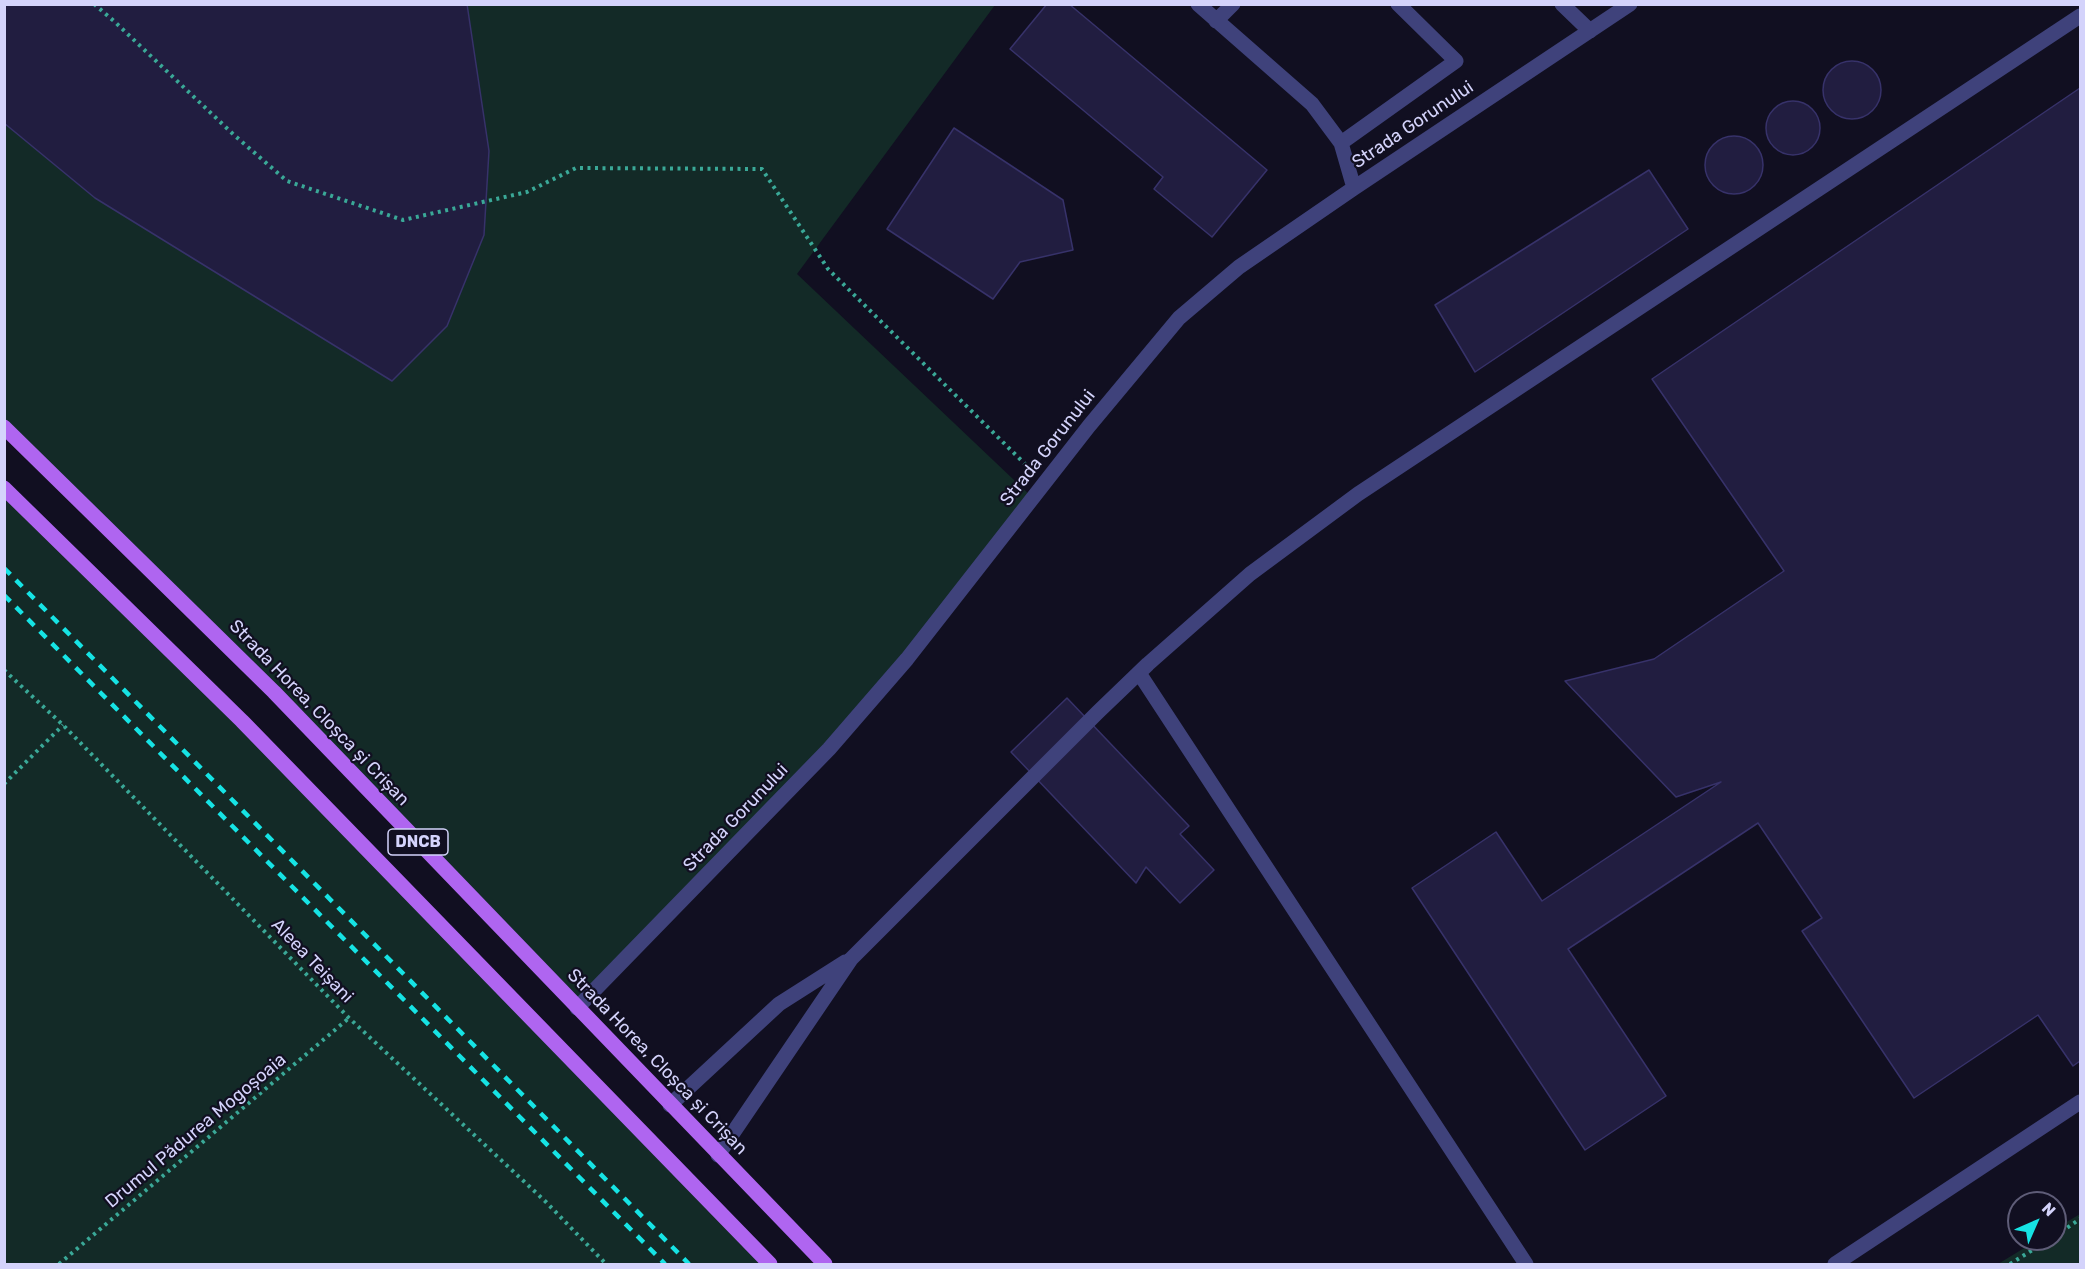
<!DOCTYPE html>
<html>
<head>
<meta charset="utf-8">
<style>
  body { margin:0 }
  #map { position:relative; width:2085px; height:1269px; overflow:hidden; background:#110f21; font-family:Rubik,sans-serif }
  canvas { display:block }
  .frame { position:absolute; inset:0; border:6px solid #d4d3fb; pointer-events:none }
  .north { position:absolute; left:2007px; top:1191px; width:60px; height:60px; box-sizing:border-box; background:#110f21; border:2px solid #5f5d78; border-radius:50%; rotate:45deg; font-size:16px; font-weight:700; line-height:24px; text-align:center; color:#d4d3fb }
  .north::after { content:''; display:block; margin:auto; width:21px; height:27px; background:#16e3e4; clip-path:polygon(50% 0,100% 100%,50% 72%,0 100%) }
</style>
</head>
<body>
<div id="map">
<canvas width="2085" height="1269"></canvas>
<div class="frame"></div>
<div class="north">N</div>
</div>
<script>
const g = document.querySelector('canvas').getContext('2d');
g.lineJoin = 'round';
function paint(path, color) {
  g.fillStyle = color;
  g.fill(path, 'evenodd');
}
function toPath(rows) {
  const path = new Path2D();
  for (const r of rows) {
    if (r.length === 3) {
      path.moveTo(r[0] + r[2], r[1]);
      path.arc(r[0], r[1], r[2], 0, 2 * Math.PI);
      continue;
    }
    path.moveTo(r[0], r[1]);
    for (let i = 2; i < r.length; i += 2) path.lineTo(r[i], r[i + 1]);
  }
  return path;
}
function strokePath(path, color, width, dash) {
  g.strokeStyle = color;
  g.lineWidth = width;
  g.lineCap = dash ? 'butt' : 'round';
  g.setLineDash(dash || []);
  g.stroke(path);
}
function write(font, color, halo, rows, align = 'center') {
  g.font = font + ' Rubik,sans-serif';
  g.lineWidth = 4.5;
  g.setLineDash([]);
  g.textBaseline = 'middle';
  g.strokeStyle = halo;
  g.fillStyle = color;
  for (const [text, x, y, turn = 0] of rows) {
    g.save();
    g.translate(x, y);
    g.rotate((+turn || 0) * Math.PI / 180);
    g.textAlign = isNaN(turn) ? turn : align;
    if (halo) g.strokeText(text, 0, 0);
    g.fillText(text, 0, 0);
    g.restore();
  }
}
const green = toPath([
  [5,5,995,5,797,274,1033,498,907,659,577,1008,5,427],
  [4,488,770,1264,5,1264],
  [2080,1214,2080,1264,1998,1264,2039,1239,2055,1239,2055,1229]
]);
const building = toPath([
  [4,4,467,4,489,151,484,235,447,326,392,381,95,198,4,123,4,4],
  [1047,4,1069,4,1267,170,1212,237,1154,189,1163,177,1010,49,1047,4],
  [1852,90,29],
  [2080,88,2080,1061,2073,1066,2038,1015,1914,1098,1802,931,1822,918,1758,823,1568,949,1666,1096,1585,1150,1412,888,1496,832,1542,901,1721,782,1676,797,1565,681,1654,659,1784,571,1652,379,2080,88],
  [1793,128,27],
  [954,128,1063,200,1073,250,1020,262,993,299,887,229,954,128],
  [1734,165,29],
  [1649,170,1688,229,1475,372,1435,305,1649,170],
  [1067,698,1189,826,1180,834,1214,870,1180,903,1146,867,1136,883,1011,752,1067,698]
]);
const path = toPath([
  [94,4,115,22,234,135,287,181,403,220,527,192,576,168,762,169,828,269,1027,466],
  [4,670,63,725,349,1018,546,1202,606,1264],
  [4,784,63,725],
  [2055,1236,2080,1219],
  [59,1264,349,1018],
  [2010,1264,2050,1239]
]);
const minor = toPath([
  [1198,4,1312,104,1341,143,1354,188],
  [1562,4,1590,31],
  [1216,21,1233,4],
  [1341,143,1456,61,1398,4],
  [1139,673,1526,1264],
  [577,1008,829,749,907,659,1089,426,1179,318,1239,267,1354,188,1630,4],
  [670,1105,779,1004,845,962],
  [718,1155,851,959,1098,712,1148,664,1250,574,1358,494,2080,16],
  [1835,1264,2080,1102]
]);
const major = toPath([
  [4,427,274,692,825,1264],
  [4,488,242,721,770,1264]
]);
const rail = toPath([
  [4,568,689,1264],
  [4,595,665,1264]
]);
const shields = [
  [418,842,60]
];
const shieldNames = [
  ["DNCB",418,842]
];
const streetNames = [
  ["Strada Gorunului",1413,125,-34],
  ["Strada Gorunului",1048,448,-52],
  ["Strada Horea, Cloșca și Crișan",319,713,46],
  ["Strada Gorunului",736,818,-46],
  ["Aleea Teișani",312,961,46],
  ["Strada Horea, Cloșca și Crișan",657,1062,46],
  ["Drumul Pădurea Mogoșoaia",196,1131,-40]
];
paint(green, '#132a27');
paint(building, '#211d40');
strokePath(building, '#37326a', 1.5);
strokePath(path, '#3aa897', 4, [3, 4.5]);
strokePath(minor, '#3f427b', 15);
strokePath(major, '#af65f0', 15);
strokePath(rail, '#16e3e4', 4.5, [9, 8]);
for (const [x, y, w] of shields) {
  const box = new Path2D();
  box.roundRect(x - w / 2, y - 13, w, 26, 4.5);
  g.fillStyle = '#110f21';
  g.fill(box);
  strokePath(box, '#d4d3fb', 1.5);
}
write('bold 16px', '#d4d3fb', null, shieldNames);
write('18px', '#d4d3fb', '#110f21', streetNames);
</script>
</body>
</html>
